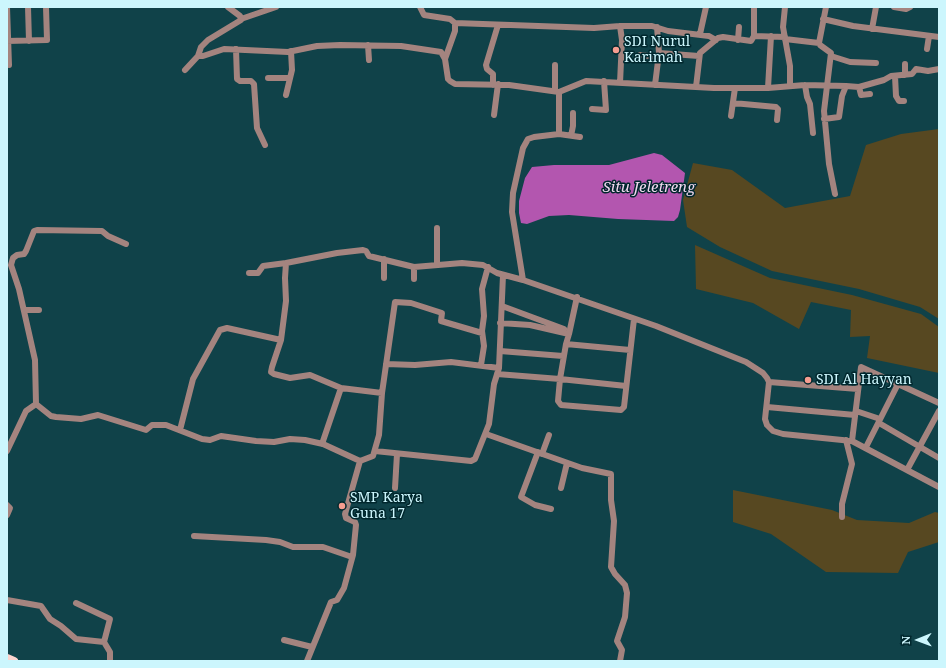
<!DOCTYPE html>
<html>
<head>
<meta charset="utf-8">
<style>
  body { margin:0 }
  #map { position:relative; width:946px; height:668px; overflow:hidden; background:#104249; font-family:"Noto Serif",serif }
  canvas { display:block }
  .frame { position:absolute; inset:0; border:8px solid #ccf6fd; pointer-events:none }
  .north { position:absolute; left:898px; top:620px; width:40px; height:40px; -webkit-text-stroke:3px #00272d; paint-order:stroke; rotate:269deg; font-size:11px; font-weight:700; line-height:16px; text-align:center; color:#ccf6fd }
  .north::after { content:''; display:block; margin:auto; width:14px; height:18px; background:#ccf6fd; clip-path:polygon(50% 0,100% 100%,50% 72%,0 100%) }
</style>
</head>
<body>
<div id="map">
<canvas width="946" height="668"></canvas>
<div class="frame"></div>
<div class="north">N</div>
</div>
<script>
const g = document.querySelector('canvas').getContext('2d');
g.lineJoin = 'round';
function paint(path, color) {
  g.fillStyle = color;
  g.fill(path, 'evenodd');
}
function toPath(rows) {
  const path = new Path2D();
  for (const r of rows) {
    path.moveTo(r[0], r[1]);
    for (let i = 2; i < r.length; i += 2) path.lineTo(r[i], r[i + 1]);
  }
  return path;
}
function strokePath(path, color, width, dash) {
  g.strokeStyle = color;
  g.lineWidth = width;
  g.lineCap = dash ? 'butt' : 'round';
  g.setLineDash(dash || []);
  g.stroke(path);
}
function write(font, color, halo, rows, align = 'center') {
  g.font = font + ' "Noto Serif",serif';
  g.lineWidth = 3;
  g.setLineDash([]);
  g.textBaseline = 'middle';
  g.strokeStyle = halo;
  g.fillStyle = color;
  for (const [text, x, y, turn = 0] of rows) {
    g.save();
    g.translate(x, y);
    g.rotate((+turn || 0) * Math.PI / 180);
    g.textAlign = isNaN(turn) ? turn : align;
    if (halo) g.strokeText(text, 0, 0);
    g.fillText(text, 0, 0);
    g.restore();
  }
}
const green = toPath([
  [939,129,939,319,920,307,859,289,772,271,720,247,687,227,683,200,693,163,732,170,785,208,850,196,866,145,901,134],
  [695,245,770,278,852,295,921,314,939,327,939,373,867,358,870,336,850,337,851,310,811,302,799,329,753,303,696,289],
  [733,490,832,510,857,520,909,523,935,512,939,513,939,542,908,552,898,573,826,572,771,534,733,522]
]);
const water = toPath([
  [654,153,662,155,685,173,680,210,678,217,674,221,618,219,569,215,549,216,527,224,521,223,519,213,519,201,525,178,532,167,554,165,609,165]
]);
const minor = toPath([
  [7,7,9,65],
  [28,7,29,41],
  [420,7,424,15,450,19,455,23,455,31,445,59],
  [785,7,783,27,790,66,790,86],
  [826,7,819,43,820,45,831,53,824,111,829,164,835,194],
  [894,7,906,9,910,7],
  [241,19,276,7],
  [823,19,853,26,939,37],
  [455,23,594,28,620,26,652,26,668,31,709,36,716,40],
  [872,29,876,7],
  [700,34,706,7],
  [754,36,754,7],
  [785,39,819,43],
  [738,40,739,27],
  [7,41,47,40,46,7],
  [368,45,369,60],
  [236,49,237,79,240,81,251,81,254,84,257,128,265,145],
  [927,49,929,36],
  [659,53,699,56],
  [640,55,658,57],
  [198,56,201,47,208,40,241,20,240,16,228,7],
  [831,56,850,62,876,63],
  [185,70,198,56,203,56,224,49,288,52,317,46,340,45,401,46,441,52,445,59,448,79,450,81,455,84,509,85,559,92,586,81,714,88,768,88,805,85,846,86,859,87,861,95,870,94],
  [905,75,905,64],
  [895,76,896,96,899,101,904,101],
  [268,78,290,78],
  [620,83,622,40,620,26],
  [493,85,493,74,487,69,486,65,498,25],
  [655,85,659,53,657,27],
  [805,85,807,97,810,104,813,133],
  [696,87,700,53,718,38,723,37,751,41,754,36,785,37],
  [859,87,884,80,891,76,912,74,916,69,928,71,939,69],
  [768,88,771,36],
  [555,91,555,65],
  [559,92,559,134],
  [286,95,292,70,291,51],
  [733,103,776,107,778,109,777,120],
  [592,109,606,110,604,81],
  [494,115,498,84],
  [731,116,735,88],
  [824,119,839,117,842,96,846,86],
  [571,136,573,126,573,113],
  [437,265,437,228],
  [249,273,258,273,263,266,286,263],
  [384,278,384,259],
  [414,279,414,267,462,263,483,265,497,273,523,280,512,212,513,193,523,148,528,139,534,137,559,134,580,137],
  [523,280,656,326,746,362,763,373,767,378,769,382,765,419,767,425,773,431,783,434,852,441,939,487],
  [502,306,564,329],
  [24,310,39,310],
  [500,323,530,325,569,334,566,344,630,350],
  [569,334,577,297],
  [281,340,272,367,271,372,274,374,290,378,310,375,341,388,382,393],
  [566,344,560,379,626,386],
  [500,351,563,356],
  [386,364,415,365,451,362,499,368],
  [481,365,484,346,482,331,484,316,482,289,488,267],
  [497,374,560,379,558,401,561,405,621,410,624,407,634,319],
  [769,382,858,389],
  [36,404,51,416,56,417,81,419,98,415,146,430,152,425,166,425,202,439,210,440,221,436,256,441,274,442,290,439,305,440,323,444,360,461],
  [767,407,855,415],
  [856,411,880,419],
  [879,423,939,458],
  [180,430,193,379,220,330,227,328,281,340,286,301,285,278,286,263,337,253,363,250,366,251,369,256,414,267],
  [486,434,582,468,611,474,611,500,614,521,611,567,615,574,625,585,627,593,625,617,617,641,622,650,620,661],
  [852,441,861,367,939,403],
  [322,444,341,388],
  [866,447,898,384],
  [7,451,26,411,36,404,35,360,19,289,11,265,13,258,17,255,24,254,26,251,34,231,37,230,102,231,108,236,126,244],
  [375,451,471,461,475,459,489,424,494,384,499,368,503,275],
  [538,452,521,497,535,505,551,509],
  [542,454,549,435],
  [907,470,939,411],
  [395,488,397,454],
  [561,488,567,463],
  [7,505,10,508,7,515],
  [842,517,842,504,852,464,846,440],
  [194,536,266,540,280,542,293,547,323,547,352,557],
  [7,600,41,606,50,619,61,626,76,639,104,642,110,652,110,661],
  [76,603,110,619,104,642],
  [284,640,312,647],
  [307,661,331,602,337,600,344,588,353,555,356,525,355,522,346,518,345,514,360,461,373,456,379,435,382,393,395,302,411,303,442,313,441,321,482,333]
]);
const major = toPath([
  [7,658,14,661]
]);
const markers = [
  [616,50,4,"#f59d90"],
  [808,380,4,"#f59d90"],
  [342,506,4,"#f59d90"]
];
const poiNames = [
  ["SDI Nurul",624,42],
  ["Karimah",624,58],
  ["SDI Al Hayyan",816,380],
  ["SMP Karya",350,498],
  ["Guna 17",350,514]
];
const waterNames = [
  ["Situ Jeletreng",649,188]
];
paint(green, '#574821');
paint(water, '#b356af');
strokePath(minor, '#a4847f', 6);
strokePath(major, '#fcd4ce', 8);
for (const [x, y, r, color] of markers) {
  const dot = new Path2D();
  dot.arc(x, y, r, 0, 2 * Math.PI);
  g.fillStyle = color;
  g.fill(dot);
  strokePath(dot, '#00272d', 1.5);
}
write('14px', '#ccf6fd', '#00272d', poiNames, 'left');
write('italic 15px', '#f1d9ef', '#00272d', waterNames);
</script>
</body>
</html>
